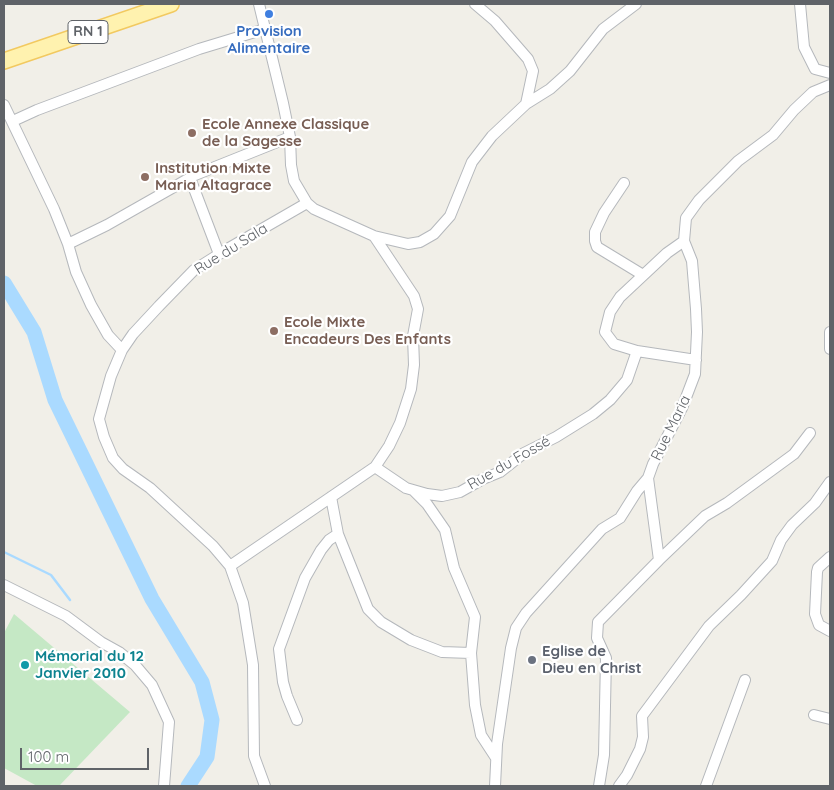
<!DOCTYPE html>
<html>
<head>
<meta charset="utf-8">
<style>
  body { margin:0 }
  #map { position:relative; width:834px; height:790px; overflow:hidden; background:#f1efe8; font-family:Quicksand,sans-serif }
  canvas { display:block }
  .frame { position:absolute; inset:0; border:5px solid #5f6368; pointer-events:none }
  .scale { position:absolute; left:20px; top:748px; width:129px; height:22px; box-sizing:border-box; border:2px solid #5f6368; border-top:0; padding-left:6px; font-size:15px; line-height:18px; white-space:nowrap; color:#5f6368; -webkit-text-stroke:4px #fff; paint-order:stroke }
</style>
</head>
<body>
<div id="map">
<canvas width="834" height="790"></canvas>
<div class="frame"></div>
<div class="scale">100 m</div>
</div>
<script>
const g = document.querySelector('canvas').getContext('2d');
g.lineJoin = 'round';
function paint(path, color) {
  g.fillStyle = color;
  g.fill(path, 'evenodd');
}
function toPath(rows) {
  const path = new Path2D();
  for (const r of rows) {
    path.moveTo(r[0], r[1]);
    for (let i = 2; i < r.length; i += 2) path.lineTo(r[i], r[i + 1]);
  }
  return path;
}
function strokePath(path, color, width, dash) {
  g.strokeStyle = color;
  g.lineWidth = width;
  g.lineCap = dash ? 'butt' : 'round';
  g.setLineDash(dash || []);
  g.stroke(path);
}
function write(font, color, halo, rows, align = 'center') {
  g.font = font + ' Quicksand,sans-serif';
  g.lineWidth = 4.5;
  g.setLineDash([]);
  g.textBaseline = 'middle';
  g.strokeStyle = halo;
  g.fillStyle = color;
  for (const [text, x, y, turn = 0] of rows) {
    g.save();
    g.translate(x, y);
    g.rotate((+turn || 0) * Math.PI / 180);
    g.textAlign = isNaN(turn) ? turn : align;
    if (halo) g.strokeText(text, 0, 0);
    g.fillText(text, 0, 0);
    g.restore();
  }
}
const green = toPath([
  [14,614,130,712,59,786,37,786,4,768,4,633]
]);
const stream = toPath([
  [4,552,51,575,70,600]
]);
const river = toPath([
  [4,283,34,332,55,400,152,599,202,682,212,720,207,757,188,786]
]);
const minor = toPath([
  [259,4,283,103,290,137,291,165,294,181,307,203,314,209,374,236,408,244,420,242,434,234,450,216,472,162,492,136,526,104,533,71,528,59,495,21,475,4],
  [800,4,804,47,815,69,830,73],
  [526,104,550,89,570,71,603,29,636,4],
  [4,105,54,209,68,244,76,272,91,305,108,335,122,350],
  [13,121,37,110,199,49,265,29],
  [190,178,219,254],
  [624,183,604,213,595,232,595,241,597,247,643,275],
  [374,236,414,296,418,309,413,336,414,365,411,389,400,423,389,446,375,467],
  [68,244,107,225,195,175,290,137],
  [830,332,830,349],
  [637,351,614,344,605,332,610,312,620,297,667,253,684,241],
  [414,491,427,504,445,530,454,568,475,617,471,653,475,705,481,735,496,758],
  [338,534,368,609,381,622,411,640,442,652,471,653],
  [830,557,818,568,817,572,815,614,819,625,830,631],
  [659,560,705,516,727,503,794,454,810,433],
  [230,566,375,467,406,488,427,494,442,496,460,492,483,479,500,472,524,453,556,437,593,414,610,400,627,380,637,351,696,360],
  [4,585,66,616,101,642,119,652,135,665,152,685,169,722,164,786],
  [814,715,830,719],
  [297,720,287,696,283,682,279,649,305,578,321,550,329,540,338,534,331,497],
  [265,786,254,756,253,665,243,603,230,566,213,546,150,488,123,469,113,458,104,437,99,419,111,376,122,350,133,334,159,306,194,270,229,248,307,203],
  [495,786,497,744,511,648,516,628,526,613,602,529,620,518,637,491,648,478,653,464,682,408,695,374,697,332,696,309,692,261,684,241,686,218,699,200,738,161,773,135,794,110,813,92,830,85],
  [599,786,604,755,606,658,597,638,598,622,659,560,648,478],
  [619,786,627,775,640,749,643,737,642,716,709,626,741,595,772,561,781,540,792,525,815,503,830,482],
  [706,786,745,680]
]);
const primary = toPath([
  [4,61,171,4]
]);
const markers = [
  [269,14,5,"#3f7fe0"],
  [192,133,5,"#8d6e63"],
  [145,177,5,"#8d6e63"],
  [274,331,5,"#8d6e63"],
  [532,660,5,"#6b7280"],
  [25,665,5,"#0f9aa8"]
];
const shields = [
  [88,32,40]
];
const shieldNames = [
  ["RN 1",88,32]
];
const shopNames = [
  ["Provision",269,31],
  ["Alimentaire",269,48]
];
const educationNames = [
  ["Ecole Annexe Classique",202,124],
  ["de la Sagesse",202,141],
  ["Institution Mixte",155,168],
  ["Maria Altagrace",155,185],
  ["Ecole Mixte",284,322],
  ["Encadeurs Des Enfants",284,339]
];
const streetNames = [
  ["Rue du Sala",231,249,-32],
  ["Rue Maria",671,428,-64],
  ["Rue du Fossé",509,463,-30]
];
const worshipNames = [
  ["Eglise de",542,651],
  ["Dieu en Christ",542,668]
];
const cultureNames = [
  ["Mémorial du 12",35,656],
  ["Janvier 2010",35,673]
];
paint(green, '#c5e8c5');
strokePath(stream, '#aadaff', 2.5);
strokePath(river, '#aadaff', 15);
strokePath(minor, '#b5b8bc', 12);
strokePath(primary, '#f2c960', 18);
strokePath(minor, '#fff', 10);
strokePath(primary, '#fff2af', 15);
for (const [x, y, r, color] of markers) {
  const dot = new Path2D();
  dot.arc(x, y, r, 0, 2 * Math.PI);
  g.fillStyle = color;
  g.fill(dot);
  strokePath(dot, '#fff', 2);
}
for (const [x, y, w] of shields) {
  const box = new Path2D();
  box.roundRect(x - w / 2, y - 11.5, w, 23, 4);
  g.fillStyle = '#fff';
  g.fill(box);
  strokePath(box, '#5f6368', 1);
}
write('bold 14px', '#5f6368', null, shieldNames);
write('bold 15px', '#366cbe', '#fff', shopNames);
write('bold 15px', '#785e54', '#fff', educationNames, 'left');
write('15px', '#5f6368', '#fff', streetNames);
write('bold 15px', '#5b616d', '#fff', worshipNames, 'left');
write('bold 15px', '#0d838f', '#fff', cultureNames, 'left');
</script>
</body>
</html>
